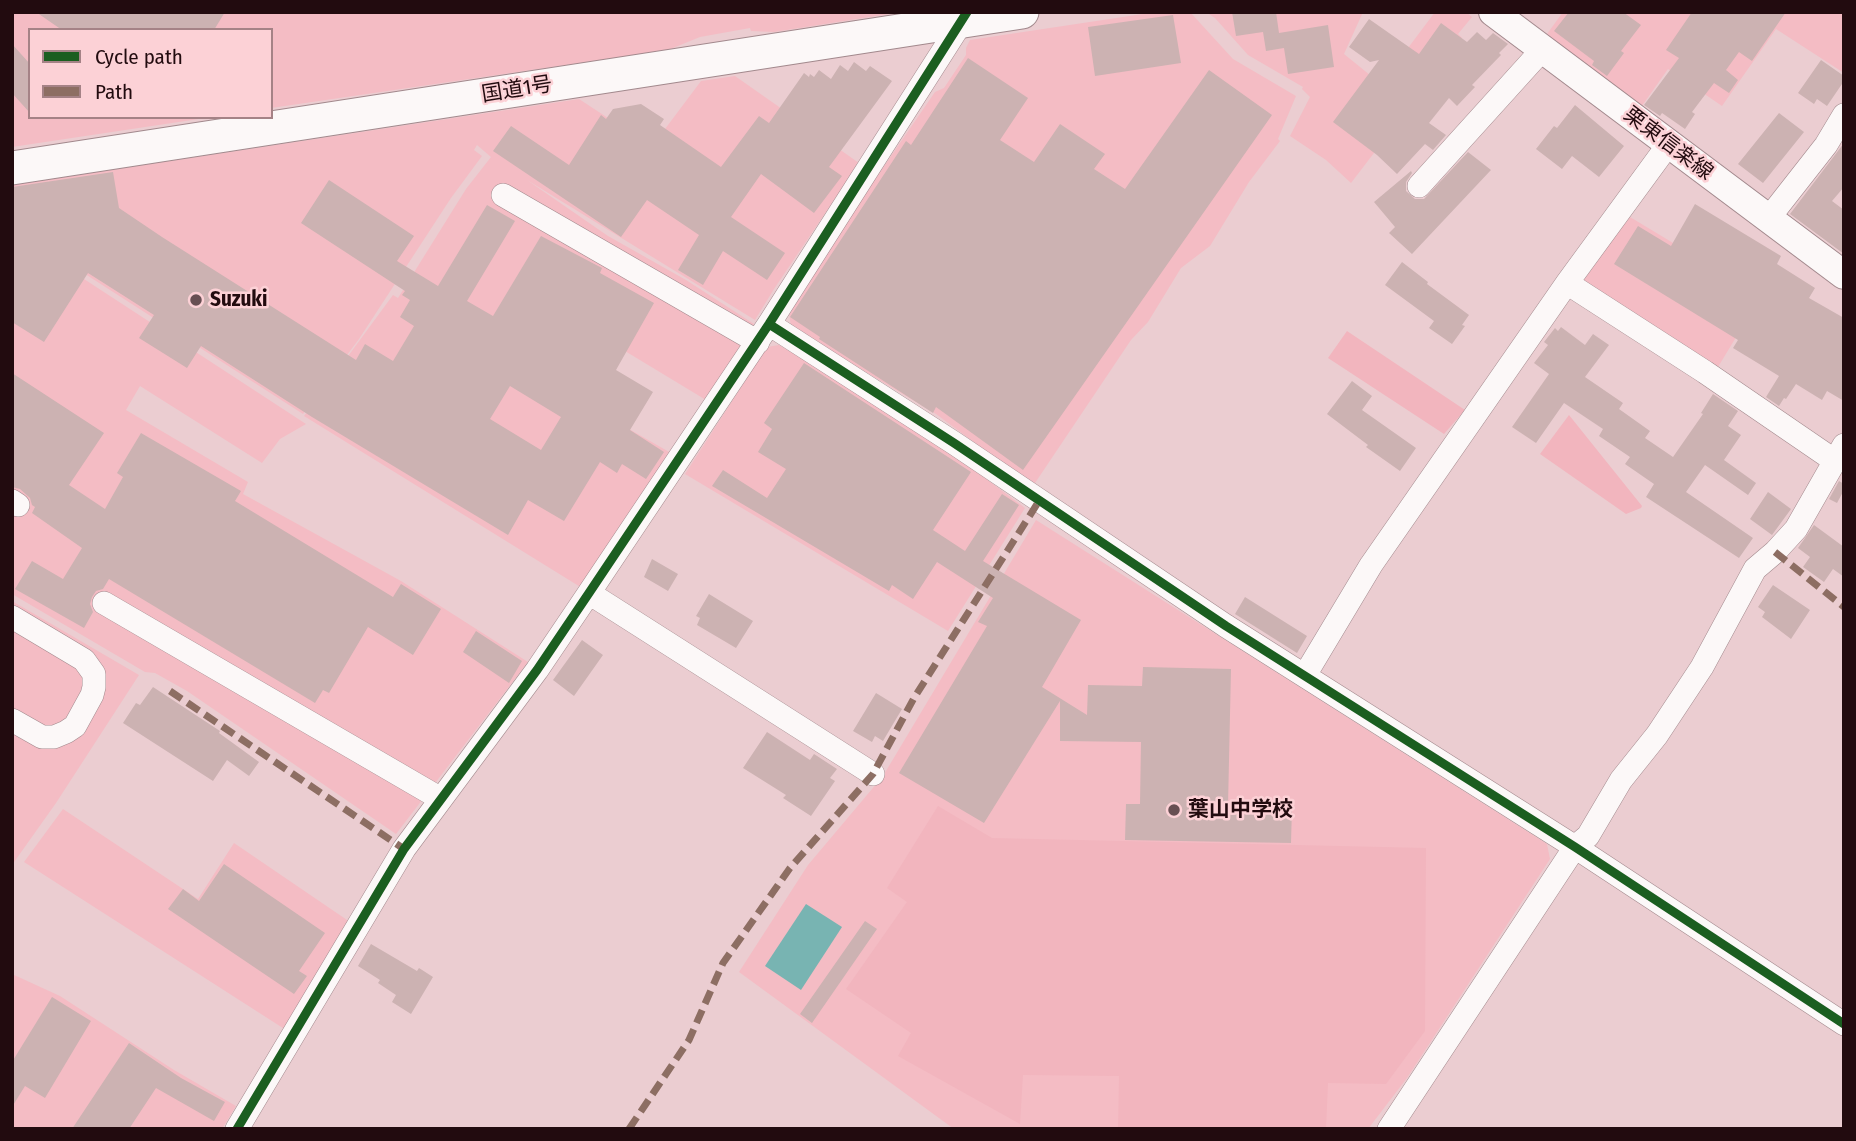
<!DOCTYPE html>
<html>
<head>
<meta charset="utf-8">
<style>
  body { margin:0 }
  #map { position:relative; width:1856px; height:1141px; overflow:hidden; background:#ebcdd1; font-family:"Fira Sans Condensed",sans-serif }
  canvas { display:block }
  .frame { position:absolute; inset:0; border:14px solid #220b0f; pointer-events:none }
  .legend { position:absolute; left:28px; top:28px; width:245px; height:91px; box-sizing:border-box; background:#fcd1d6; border:2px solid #a58286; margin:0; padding:9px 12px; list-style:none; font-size:21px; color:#220b0f }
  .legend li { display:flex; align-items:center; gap:14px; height:35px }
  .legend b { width:35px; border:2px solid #a58286 }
</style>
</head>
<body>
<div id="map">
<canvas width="1856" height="1141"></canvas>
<div class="frame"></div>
<ul class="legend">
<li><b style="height:9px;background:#1b5e20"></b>Cycle path</li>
<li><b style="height:9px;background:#8d6e63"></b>Path</li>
</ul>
</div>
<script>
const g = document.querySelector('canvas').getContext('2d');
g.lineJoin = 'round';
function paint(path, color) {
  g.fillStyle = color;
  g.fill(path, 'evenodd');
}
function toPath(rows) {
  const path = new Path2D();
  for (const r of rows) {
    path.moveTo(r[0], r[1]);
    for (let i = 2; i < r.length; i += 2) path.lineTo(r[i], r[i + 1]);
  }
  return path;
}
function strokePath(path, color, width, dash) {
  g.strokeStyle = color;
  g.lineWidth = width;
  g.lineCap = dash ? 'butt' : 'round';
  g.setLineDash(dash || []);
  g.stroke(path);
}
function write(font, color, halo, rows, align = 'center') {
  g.font = font + ' "Fira Sans Condensed","Noto Sans JP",sans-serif';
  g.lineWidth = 5;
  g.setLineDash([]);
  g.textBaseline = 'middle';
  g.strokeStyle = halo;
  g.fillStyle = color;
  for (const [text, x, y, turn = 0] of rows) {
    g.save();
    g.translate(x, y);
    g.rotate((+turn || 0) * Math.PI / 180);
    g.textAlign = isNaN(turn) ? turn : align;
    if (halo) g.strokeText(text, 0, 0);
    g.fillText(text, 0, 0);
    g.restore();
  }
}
const built = toPath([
  [12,12,902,12,774,32,751,31,750,28,700,37,668,50,271,108,271,30,30,30,30,117,212,117,12,147],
  [1156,12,1190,12,1233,59,1296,96,1278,139,1280,141,1249,182,1210,246,1181,268,1148,322,1131,340,1033,486,936,414,791,327,788,306,935,92,944,88,966,55,966,48,970,40],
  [1206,12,1363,12,1344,54,1381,84,1435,12,1466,12,1472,17,1458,34,1462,38,1351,183,1326,160,1290,136,1310,97,1302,89,1303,87,1248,55,1215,18],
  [1563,12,1844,12,1844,73,1776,29,1722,106,1668,69,1639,110,1546,39,1547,34],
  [735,76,859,163,774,289,755,320,527,180,608,236,686,280,754,324,706,400,577,322,543,380,671,453,582,588,304,416,393,295,398,298,466,189,491,157,477,145,474,150,482,156,451,198,359,339,303,414,12,227,12,185,579,99,637,137,647,153,701,81],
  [1630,217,1761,296,1718,367,1581,281],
  [12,232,306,424,280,439,262,463,140,386,126,410,248,482,243,494,401,581,528,662,396,834,187,691,155,673,145,672,12,594],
  [779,345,909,421,1025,508,948,631,685,474,767,347],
  [1036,520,1547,844,1550,859,1407,1078,1368,1129,954,1129,739,972,808,865,883,776],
  [12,601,139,675,56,803,12,865],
  [63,809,198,899,234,843,350,922,286,1030,24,862],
  [12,974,60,996,174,1070,236,1106,222,1129,12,1129]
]);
const green = toPath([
  [1347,331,1465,410,1444,434,1328,358],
  [1569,415,1642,506,1641,508,1626,514,1540,454],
  [938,806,992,838,1426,848,1425,1031,1386,1084,1328,1083,1326,1129,1118,1129,1119,1076,1023,1075,1020,1124,898,1056,911,1033,846,989,907,902,887,888]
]);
const water = toPath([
  [806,904,842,927,801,990,765,966]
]);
const building = toPath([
  [36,12,225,12,214,30,62,30],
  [1232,12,1276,12,1279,33,1328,25,1334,67,1288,74,1284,48,1266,51,1263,32,1236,36],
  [1569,12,1623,12,1641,25,1621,51,1624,53,1607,76,1592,65,1594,61,1554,31],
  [1692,12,1786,12,1752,61,1739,52,1726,70,1738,80,1729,93,1714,83,1692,112,1695,114,1685,129,1662,113,1660,116,1644,105,1679,58,1666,50],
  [1173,15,1181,63,1095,76,1088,27],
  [1369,19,1419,54,1441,23,1467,42,1477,32,1486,40,1493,33,1508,44,1499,53,1501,55,1472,85,1475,87,1457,106,1449,98,1429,123,1446,135,1433,150,1425,144,1397,174,1377,155,1333,122,1379,60,1370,62,1349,47],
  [12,44,30,64,30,113,12,93],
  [968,58,1028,98,1000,140,1034,162,1060,124,1105,154,1094,169,1125,189,1209,70,1272,115,1023,470,936,407,933,413,819,339,820,337,790,317,906,141,911,145],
  [1821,60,1844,76,1844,81,1827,106,1817,99,1814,104,1798,93],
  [854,62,866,71,870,66,892,81,829,167,842,176,814,213,761,174,731,217,785,253,767,280,723,251,703,285,678,270,699,235,647,200,621,237,493,151,511,126,569,165,601,115,606,119,613,109,641,104,664,119,660,125,721,167,759,116,769,123,804,73,809,77,810,74,814,77,819,70,831,79,840,65,848,71],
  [1575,105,1624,146,1599,177,1572,156,1562,169,1536,149,1554,126,1557,128],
  [1779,113,1804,132,1763,183,1738,164],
  [1844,143,1844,187,1832,201,1844,210,1844,254,1790,214],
  [1468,152,1491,170,1412,254,1389,233,1395,227,1374,202,1411,171,1412,173,1406,182,1406,191,1415,199,1424,199],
  [113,172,119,208,162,237,356,360,365,344,393,361,414,326,400,317,410,300,402,295,405,291,301,223,329,180,414,236,397,261,438,286,487,205,515,221,467,301,493,316,541,236,602,268,600,273,654,303,616,370,653,392,630,430,664,452,646,479,622,464,617,473,600,462,564,521,528,500,508,535,312,417,201,346,187,368,139,338,154,315,88,273,44,342,12,322,12,187],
  [510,386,561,417,541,450,490,419],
  [1695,204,1781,256,1777,264,1815,288,1809,298,1844,318,1844,401,1827,391,1822,400,1796,384,1786,399,1784,398,1779,406,1766,397,1779,376,1733,348,1738,340,1614,264,1638,226,1671,246],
  [1402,262,1428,282,1427,284,1469,315,1462,325,1465,326,1452,344,1429,328,1434,321,1385,285],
  [1561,327,1585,345,1593,334,1609,345,1585,377,1623,403,1619,409,1650,431,1645,438,1673,457,1703,414,1701,413,1713,394,1738,411,1728,426,1741,435,1724,460,1756,483,1748,495,1705,465,1686,492,1753,538,1739,558,1646,497,1654,484,1625,464,1630,457,1599,436,1603,429,1564,403,1536,443,1512,427,1549,374,1534,363,1548,345,1544,342,1555,328,1558,331],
  [804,363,971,472,933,530,965,551,1002,494,1019,505,983,561,1081,620,1042,687,1087,715,1088,685,1142,686,1143,667,1231,669,1228,806,1292,807,1291,843,1125,840,1126,804,1140,804,1141,742,1060,741,1060,701,984,823,899,773,987,626,978,622,993,598,937,562,913,599,892,585,889,591,712,486,723,470,767,498,786,469,758,452,772,429,764,423],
  [12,373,104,433,69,485,105,509,123,477,117,473,141,433,241,491,235,501,393,597,401,584,441,609,413,655,368,627,329,693,323,690,315,703,109,579,103,589,96,591,92,597,90,604,93,612,84,628,15,589,32,561,63,579,82,548,32,513,35,507,32,505,30,498,20,489,12,487],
  [1352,381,1372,396,1362,410,1416,448,1400,471,1366,447,1368,445,1327,414],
  [1839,481,1844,484,1844,490,1837,503,1829,499],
  [1768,492,1791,509,1772,535,1750,519],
  [1814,525,1844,547,1844,577,1833,569,1824,582,1803,567,1810,557,1798,548],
  [652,559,678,574,668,591,644,577],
  [1773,585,1810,610,1791,639,1762,617,1765,612,1758,607],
  [709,594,753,621,736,648,697,625,700,618,696,616],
  [1245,597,1307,636,1297,653,1235,614],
  [476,631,522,661,509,683,463,652],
  [582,640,603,655,574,696,553,680],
  [153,687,220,731,219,733,259,762,249,776,227,760,213,781,123,723,136,703,140,705],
  [876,693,902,709,883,741,875,736,872,742,853,731],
  [767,732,810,760,814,754,837,769,830,778,835,781,811,816,783,798,786,795,743,768],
  [224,864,325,933,299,971,307,976,294,994,168,909,183,889,199,901],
  [865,921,877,929,812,1023,800,1014],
  [371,944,417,971,419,968,433,977,411,1014,392,1002,396,995,378,983,380,980,358,966],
  [52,997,91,1021,45,1098,25,1086,12,1107,12,1062],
  [129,1043,181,1078,225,1102,214,1121,156,1088,129,1129,72,1129]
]);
const minor = toPath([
  [1419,186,1542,50],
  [503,195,758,342],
  [1768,219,1826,145,1844,115],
  [1567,283,1705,372,1835,461],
  [769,324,954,443,1226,626,1575,847,1844,1024],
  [12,501,18,505],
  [589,593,873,774],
  [104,603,441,799],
  [12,617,84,660,94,674,94,687,92,695,75,726,66,732,54,737,42,737,12,720],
  [1305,675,1371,565,1567,283,1668,145],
  [237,1129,404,849,537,670,589,593,769,324,966,15],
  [1389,1129,1575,847,1588,836,1621,780,1657,735,1702,667,1755,569,1775,552,1796,529,1844,445]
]);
const major = toPath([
  [1493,12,1844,275]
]);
const highway = toPath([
  [12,168,1022,12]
]);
const quiet = toPath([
  [1775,552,1844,607],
  [170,691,404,849],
  [629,1129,689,1040,723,963,790,868,873,774,914,698,1039,501]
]);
const cycleway = toPath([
  [769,324,954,443,1226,626,1575,847,1844,1024],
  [237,1129,404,849,537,670,589,593,769,324,967,12]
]);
const markers = [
  [196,300,7,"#684f53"],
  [1174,810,7,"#684f53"]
];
const streetNames = [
  ["国道1号",517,90,-9],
  ["栗東信楽線",1668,144,37]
];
const poiNames = [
  ["Suzuki",210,300],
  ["葉山中学校",1188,810]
];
paint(built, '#f4bcc4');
paint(green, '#f2b5be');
paint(water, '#78b4b2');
paint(building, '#ccb2b2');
strokePath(minor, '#a2898d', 24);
strokePath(major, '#a2898d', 30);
strokePath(highway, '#a2898d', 35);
strokePath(minor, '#fcf8f8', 23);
strokePath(major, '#fcf8f8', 28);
strokePath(highway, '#fcf8f8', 33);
strokePath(quiet, '#8d6e63', 7, [14, 7]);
strokePath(cycleway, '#1b5e20', 9);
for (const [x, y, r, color] of markers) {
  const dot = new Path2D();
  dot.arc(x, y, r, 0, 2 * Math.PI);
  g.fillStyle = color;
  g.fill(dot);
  strokePath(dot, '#fcd1d6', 2.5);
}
write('21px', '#220b0f', '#fcd1d6', streetNames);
write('bold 21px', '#220b0f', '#fcd1d6', poiNames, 'left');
</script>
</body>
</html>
